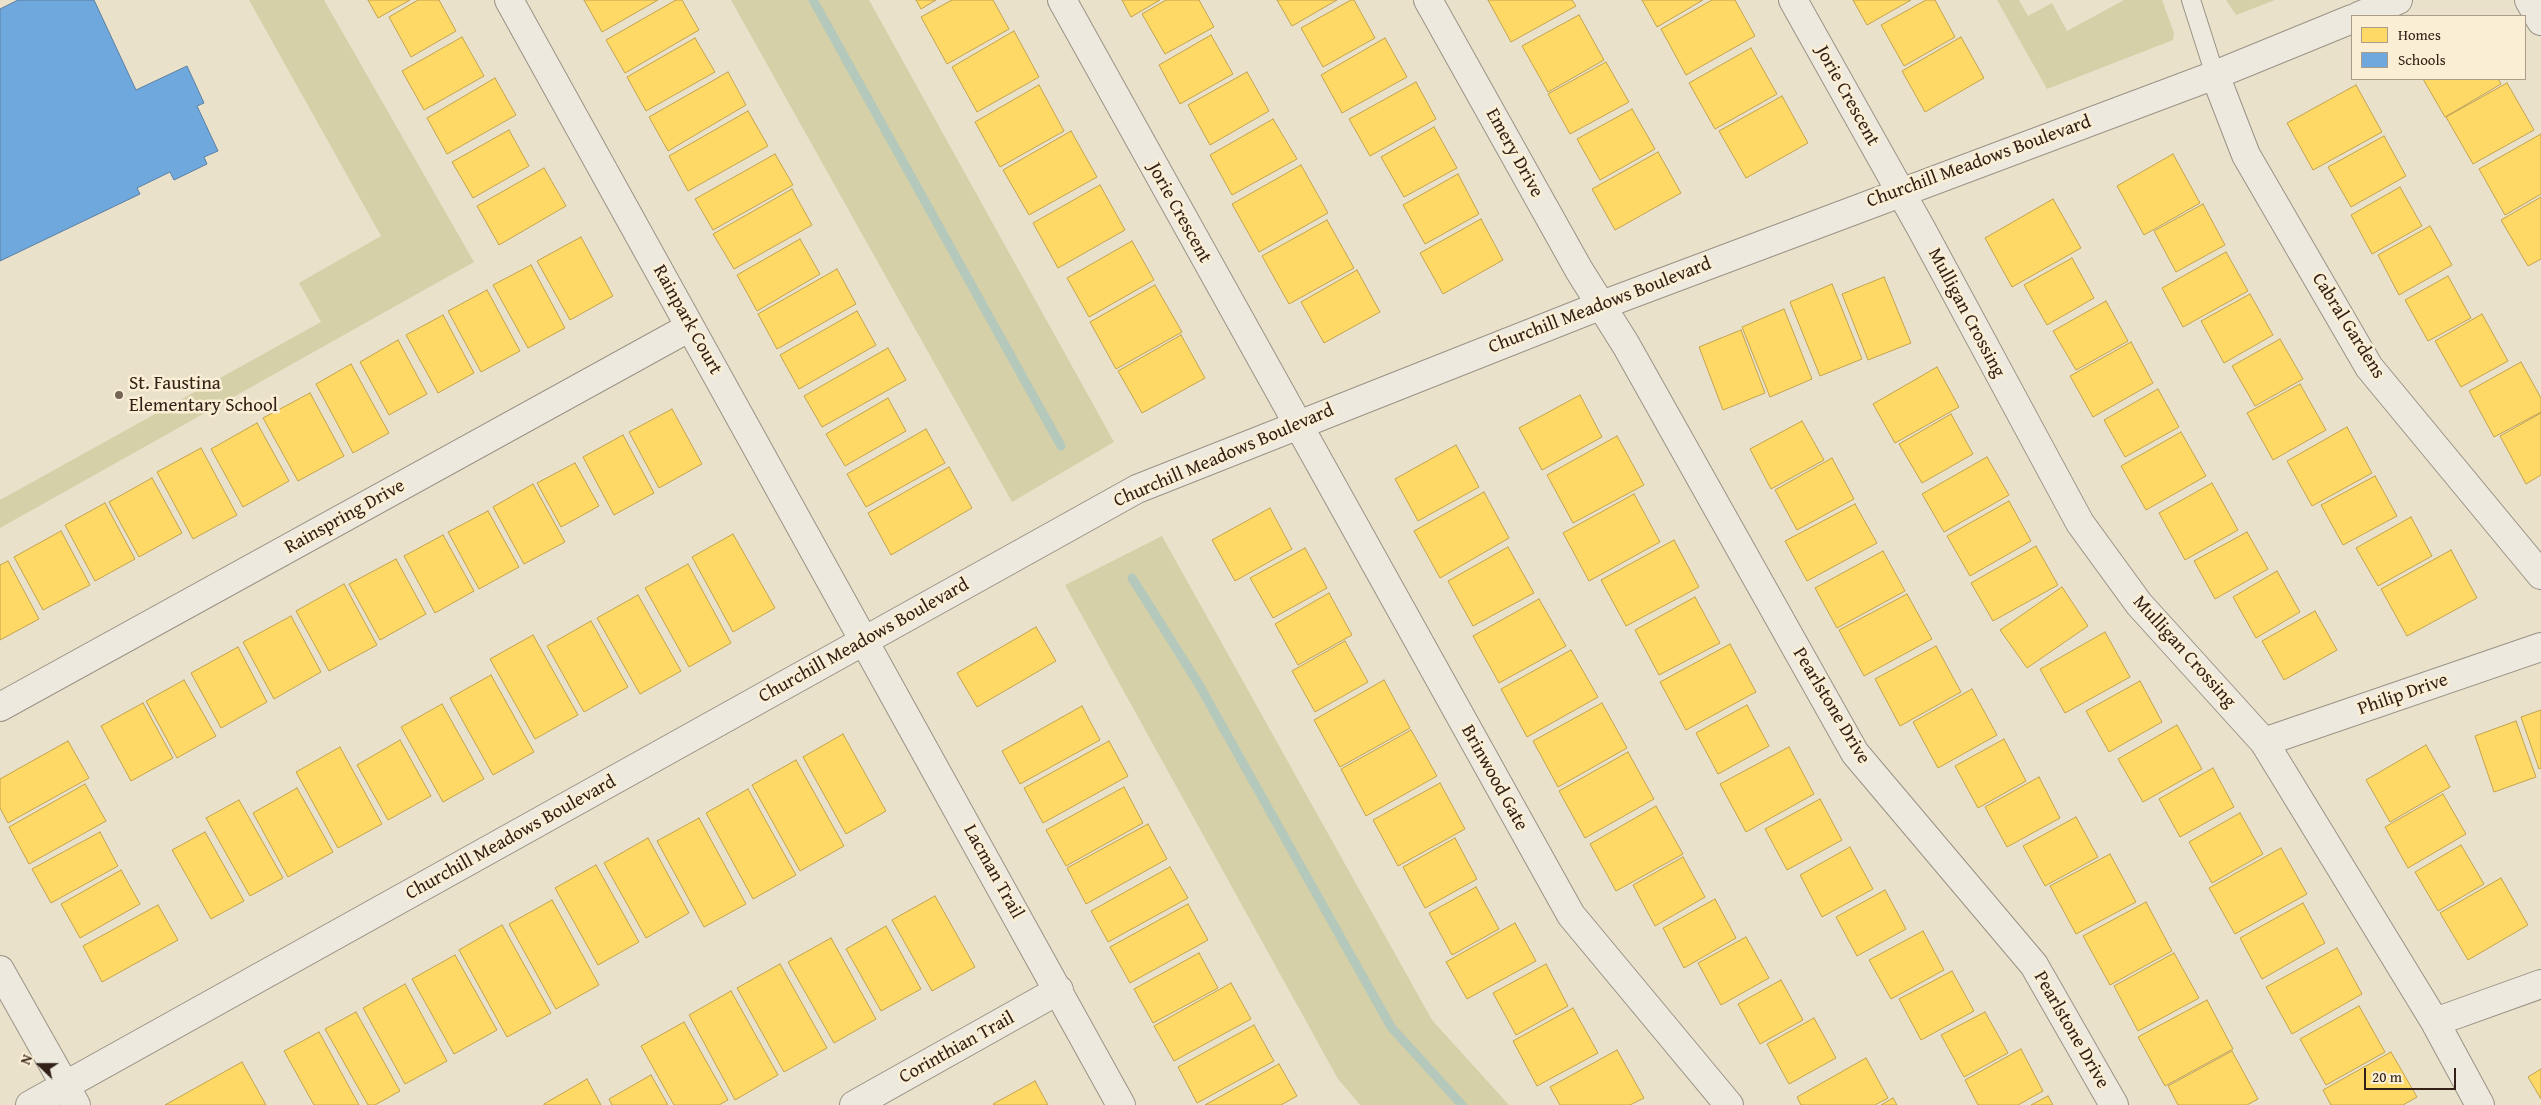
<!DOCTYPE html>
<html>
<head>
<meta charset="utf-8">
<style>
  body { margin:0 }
  #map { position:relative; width:2541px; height:1105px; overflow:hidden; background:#eae1cb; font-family:"Gentium Book Plus",serif }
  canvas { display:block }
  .legend { position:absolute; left:2351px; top:15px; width:175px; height:65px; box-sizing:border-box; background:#faefd5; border:1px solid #aa9c89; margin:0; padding:6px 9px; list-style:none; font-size:15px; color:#332016 }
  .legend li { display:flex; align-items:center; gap:10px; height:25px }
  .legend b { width:25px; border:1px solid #aa9c89 }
  .north { position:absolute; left:15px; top:1040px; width:50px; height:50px; -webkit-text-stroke:4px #faefd5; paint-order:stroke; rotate:292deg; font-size:14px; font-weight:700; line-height:20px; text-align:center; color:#332016 }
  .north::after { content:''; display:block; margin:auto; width:18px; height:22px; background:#332016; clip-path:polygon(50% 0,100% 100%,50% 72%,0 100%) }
  .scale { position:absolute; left:2364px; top:1068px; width:92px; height:22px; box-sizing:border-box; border:2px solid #332016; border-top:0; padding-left:6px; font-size:15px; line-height:18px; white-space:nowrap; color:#332016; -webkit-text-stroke:4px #faefd5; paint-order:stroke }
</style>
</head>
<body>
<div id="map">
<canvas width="2541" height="1105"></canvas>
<ul class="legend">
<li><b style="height:14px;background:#ffd966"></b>Homes</li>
<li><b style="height:14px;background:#6fa8dc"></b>Schools</li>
</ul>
<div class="north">N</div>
<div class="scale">20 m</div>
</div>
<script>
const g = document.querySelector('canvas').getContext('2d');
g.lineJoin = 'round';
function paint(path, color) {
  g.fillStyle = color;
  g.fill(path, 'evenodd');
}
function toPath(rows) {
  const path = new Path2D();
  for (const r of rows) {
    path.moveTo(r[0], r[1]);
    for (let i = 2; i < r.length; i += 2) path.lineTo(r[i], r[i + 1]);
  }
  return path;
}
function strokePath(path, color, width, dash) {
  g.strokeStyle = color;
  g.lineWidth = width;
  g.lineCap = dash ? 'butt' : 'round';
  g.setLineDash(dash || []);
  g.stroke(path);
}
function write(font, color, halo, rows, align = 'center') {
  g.font = font + ' "Gentium Book Plus",serif';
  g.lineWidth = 5;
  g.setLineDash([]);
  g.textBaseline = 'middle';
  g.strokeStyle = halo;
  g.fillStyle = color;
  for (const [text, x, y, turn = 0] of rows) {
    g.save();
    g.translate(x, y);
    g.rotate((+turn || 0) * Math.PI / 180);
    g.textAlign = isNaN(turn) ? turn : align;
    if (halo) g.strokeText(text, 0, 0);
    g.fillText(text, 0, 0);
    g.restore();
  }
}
const green = toPath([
  [249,0,324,0,474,262,0,528,0,500,321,322,299,283,381,236],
  [731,0,869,0,1114,442,1012,502],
  [1997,0,2019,0,2028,16,2052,3,2067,31,2124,0,2162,0,2174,33,2173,40,2047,89],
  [2226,0,2275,0,2236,15],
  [1162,536,1432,1020,1509,1105,1360,1105,1338,1079,1065,585]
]);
const homes = toPath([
  [368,0,410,0,378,18,368,0],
  [418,0,439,0,456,31,411,57,389,17,418,0],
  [584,0,658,0,602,32,584,0],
  [676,0,682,0,699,30,625,73,606,40,676,0],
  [916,0,936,0,921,9,916,0],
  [952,0,993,0,1009,29,947,64,921,17,952,0],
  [1122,0,1160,0,1131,17,1122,0],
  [1166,0,1199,0,1214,27,1165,54,1142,14,1166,0],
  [1277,0,1337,0,1292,26,1277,0],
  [1351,0,1354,0,1375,38,1323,67,1301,28,1351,0],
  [1488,0,1572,0,1576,6,1511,42,1488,0],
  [1642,0,1703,0,1657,27,1642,0],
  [1712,0,1735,0,1755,36,1686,75,1661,29,1712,0],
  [1853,0,1911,0,1867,25,1853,0],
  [1926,0,1935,0,1955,37,1904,66,1881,25,1926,0],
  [1579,15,1604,60,1548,92,1522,46,1579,15],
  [1014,31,1039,77,977,112,952,67,1014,31],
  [1211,35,1233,74,1180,104,1159,65,1211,35],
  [462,37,484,76,424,110,402,71,462,37],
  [1961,37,1984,78,1925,112,1902,71,1961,37],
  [695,38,715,72,646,111,627,77,695,38],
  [1385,38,1407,77,1342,113,1321,75,1385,38],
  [1751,48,1777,94,1715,129,1689,83,1751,48],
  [1606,62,1629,102,1570,134,1548,94,1606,62],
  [728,72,746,105,668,151,649,117,728,72],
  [1247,72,1269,111,1210,145,1188,105,1247,72],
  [495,78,516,115,447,154,427,118,495,78],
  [2423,79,2498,79,2501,84,2445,117,2423,79],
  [1416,82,1436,119,1370,156,1349,119,1416,82],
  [2507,83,2534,130,2473,164,2446,117,2507,83],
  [1039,85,1064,131,1000,167,975,122,1039,85],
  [2356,85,2382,132,2313,170,2287,123,2356,85],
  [1782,96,1808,143,1746,178,1719,131,1782,96],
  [1632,109,1655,149,1600,180,1577,139,1632,109],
  [748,111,768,146,688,191,669,156,748,111],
  [1273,119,1297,159,1232,195,1210,155,1273,119],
  [1434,127,1457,168,1404,197,1381,157,1434,127],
  [509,130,529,166,473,198,452,162,509,130],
  [1071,131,1097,177,1029,215,1003,170,1071,131],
  [2541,134,2541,194,2505,215,2479,169,2541,134],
  [2384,136,2406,176,2351,207,2328,167,2384,136],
  [1658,152,1681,193,1615,230,1592,189,1658,152],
  [775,154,793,185,713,230,695,199,775,154],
  [2173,154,2200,203,2144,235,2117,186,2173,154],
  [1301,165,1328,213,1259,252,1232,204,1301,165],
  [544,168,566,206,499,245,477,206,544,168],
  [1458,174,1479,214,1425,244,1403,205,1458,174],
  [1100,185,1125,230,1058,268,1033,223,1100,185],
  [2400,187,2422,226,2372,254,2351,215,2400,187],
  [792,189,812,225,734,269,713,234,792,189],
  [2541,197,2541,259,2528,266,2501,220,2541,197],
  [2053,199,2081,248,2012,287,1985,238,2053,199],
  [2203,204,2225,245,2176,272,2154,231,2203,204],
  [1481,219,1503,260,1443,294,1420,253,1481,219],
  [1327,220,1354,268,1289,304,1262,256,1327,220],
  [2430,226,2452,265,2399,295,2378,255,2430,226],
  [581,237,613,296,570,320,537,261,581,237],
  [800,239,820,274,757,311,737,275,800,239],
  [1132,241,1154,280,1089,317,1067,278,1132,241],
  [2226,252,2248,291,2183,327,2162,288,2226,252],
  [2072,258,2094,298,2047,325,2024,285,2072,258],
  [531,265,565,328,528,348,493,285,531,265],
  [837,269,856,304,777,349,758,314,837,269],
  [1357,270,1380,312,1324,343,1301,302,1357,270],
  [2448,276,2471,318,2428,341,2405,300,2448,276],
  [1884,277,1911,343,1868,360,1842,294,1884,277],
  [1832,284,1862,359,1820,376,1790,302,1832,284],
  [1155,285,1182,332,1116,369,1090,322,1155,285],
  [487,290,520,351,481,372,448,311,487,290],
  [2250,294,2273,335,2224,363,2201,321,2250,294],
  [2106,301,2128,341,2076,370,2053,331,2106,301],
  [1784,309,1812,379,1770,397,1742,327,1784,309],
  [857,311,876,345,799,389,780,355,857,311],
  [2482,314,2508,361,2461,387,2435,341,2482,314],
  [443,315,474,373,438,393,406,335,443,315],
  [1741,330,1765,393,1723,410,1699,347,1741,330],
  [1181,335,1205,378,1142,413,1118,371,1181,335],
  [2280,339,2303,379,2255,406,2232,366,2280,339],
  [398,340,427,394,389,415,360,362,398,340],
  [2131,342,2153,383,2093,417,2070,376,2131,342],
  [888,348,906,380,822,427,804,396,888,348],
  [2521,362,2541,398,2541,412,2494,437,2469,391,2521,362],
  [351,364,389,433,353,453,316,384,351,364],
  [1937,367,1959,407,1895,443,1873,404,1937,367],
  [2300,384,2326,430,2273,460,2247,413,2300,384],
  [2158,389,2179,427,2125,457,2104,420,2158,389],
  [310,393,344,456,298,481,263,418,310,393],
  [1580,395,1602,437,1542,470,1519,428,1580,395],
  [888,398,906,431,845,466,826,434,888,398],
  [672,409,702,464,659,488,629,432,672,409],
  [2541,413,2541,475,2526,484,2500,436,2541,413],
  [1951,414,1973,454,1922,483,1899,444,1951,414],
  [1802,421,1824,460,1771,489,1750,449,1802,421],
  [257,423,289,481,243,507,211,449,257,423],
  [2347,427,2372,473,2312,506,2287,461,2347,427],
  [926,429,945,463,866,507,847,474,926,429],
  [2181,432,2206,476,2146,510,2121,466,2181,432],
  [623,435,654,493,614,515,583,457,623,435],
  [1617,436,1644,485,1573,523,1547,475,1617,436],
  [1456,445,1479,487,1418,521,1395,479,1456,445],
  [201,448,237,515,193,539,157,472,201,448],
  [1987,457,2009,495,1944,532,1922,494,1987,457],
  [1832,458,1854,499,1797,530,1775,490,1832,458],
  [575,463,599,506,561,527,537,483,575,463],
  [949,467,972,508,891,555,868,513,949,467],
  [2375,476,2397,516,2343,545,2321,505,2375,476],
  [152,478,182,533,139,557,109,502,152,478],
  [2212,483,2238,530,2185,560,2159,513,2212,483],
  [533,484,565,542,524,564,493,507,533,484],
  [1484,492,1509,538,1440,578,1414,531,1484,492],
  [1634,494,1660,542,1589,581,1563,533,1634,494],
  [2009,501,2031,541,1970,576,1947,536,2009,501],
  [105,503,135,559,95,581,65,525,105,503],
  [1855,504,1877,543,1807,581,1785,541,1855,504],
  [1270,508,1292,549,1235,581,1212,540,1270,508],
  [488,511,519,567,479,589,448,532,488,511],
  [2411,517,2432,556,2378,586,2356,548,2411,517],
  [61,531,90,585,43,610,14,557,61,531],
  [2247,532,2268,569,2215,599,2194,561,2247,532],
  [733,534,775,608,733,632,692,557,733,534],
  [443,535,474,591,435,613,404,556,443,535],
  [1674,540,1699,587,1626,626,1601,580,1674,540],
  [2036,546,2058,585,1993,621,1971,583,2036,546],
  [1508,547,1534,593,1473,626,1448,581,1508,547],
  [1305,548,1327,588,1273,618,1250,578,1305,548],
  [2451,550,2477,598,2407,636,2381,589,2451,550],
  [1883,551,1905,591,1837,628,1815,588,1883,551],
  [396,559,426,614,380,640,349,584,396,559],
  [8,561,39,619,0,640,0,565,8,561],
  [688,564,731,643,689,667,645,588,688,564],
  [2277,571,2300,612,2256,638,2233,597,2277,571],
  [344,584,377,645,329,671,296,611,344,584],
  [2062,587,2088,626,2027,668,2000,630,2062,587],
  [1329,593,1352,635,1298,665,1275,624,1329,593],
  [1907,594,1932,639,1864,676,1839,630,1907,594],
  [638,595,681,671,640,694,597,618,638,595],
  [1695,597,1720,643,1659,675,1635,630,1695,597],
  [1539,599,1566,646,1499,683,1473,636,1539,599],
  [2315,611,2337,650,2284,680,2262,641,2315,611],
  [291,616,321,672,274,699,243,642,291,616],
  [591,621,628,687,584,712,547,646,591,621],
  [1036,627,1056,661,977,707,957,673,1036,627],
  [2105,632,2130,677,2065,713,2040,669,2105,632],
  [533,635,578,715,535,739,490,659,533,635],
  [1345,641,1368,682,1315,712,1292,671,1345,641],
  [1730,644,1756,692,1686,730,1660,682,1730,644],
  [1936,646,1961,692,1900,726,1875,679,1936,646],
  [238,647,267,702,221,728,191,673,238,647],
  [1571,650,1598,697,1527,737,1501,689,1571,650],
  [491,675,534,752,493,775,450,698,491,675],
  [184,680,216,736,177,758,146,701,184,680],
  [1384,680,1410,728,1340,767,1314,720,1384,680],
  [2140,681,2162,722,2109,752,2086,711,2140,681],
  [1972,689,1997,735,1938,768,1913,722,1972,689],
  [143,703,173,758,131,781,101,726,143,703],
  [1602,703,1627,748,1558,787,1533,741,1602,703],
  [442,704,484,779,443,802,401,727,442,704],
  [1747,705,1769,746,1718,774,1696,733,1747,705],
  [1082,706,1100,740,1020,784,1002,751,1082,706],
  [2541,710,2541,768,2539,769,2521,717,2541,710],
  [2516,721,2536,777,2494,792,2475,736,2516,721],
  [2177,725,2202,769,2143,802,2118,759,2177,725],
  [1411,730,1437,776,1366,816,1341,769,1411,730],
  [843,734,886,811,846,834,803,757,843,734],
  [2004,739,2026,781,1978,808,1955,766,2004,739],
  [400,740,431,796,388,820,357,765,400,740],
  [68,741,89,778,8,823,0,808,0,779,68,741],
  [1109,741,1128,776,1043,823,1024,788,1109,741],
  [2426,745,2450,787,2390,822,2366,780,2426,745],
  [340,747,382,824,338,848,296,772,340,747],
  [1789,747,1814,794,1746,832,1720,784,1789,747],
  [1628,752,1654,799,1585,838,1559,791,1628,752],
  [796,760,844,846,800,871,752,785,796,760],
  [2213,768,2234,807,2180,837,2159,799,2213,768],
  [2039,777,2060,818,2007,847,1985,807,2039,777],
  [1440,783,1465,829,1398,866,1373,820,1440,783],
  [85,784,106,821,29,864,9,827,85,784],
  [1124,787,1143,823,1066,866,1046,830,1124,787],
  [297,788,333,852,288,877,253,813,297,788],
  [748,789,796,875,753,899,706,813,748,789],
  [2443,794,2466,834,2408,868,2385,827,2443,794],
  [1820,799,1842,840,1787,870,1765,829,1820,799],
  [239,800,283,878,250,896,206,818,239,800],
  [1656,806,1683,854,1616,891,1590,844,1656,806],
  [2240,813,2263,854,2212,883,2189,842,2240,813],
  [2076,817,2098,857,2045,886,2023,846,2076,817],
  [699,818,746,904,704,927,657,841,699,818],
  [1148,824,1167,859,1086,904,1067,868,1148,824],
  [100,832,118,866,51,903,32,869,100,832],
  [205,832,244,901,211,919,172,850,205,832],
  [648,838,689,913,646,938,604,863,648,838],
  [1455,838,1477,879,1425,908,1403,867,1455,838],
  [2461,845,2484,884,2438,911,2415,872,2461,845],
  [1850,847,1873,889,1822,917,1800,875,1850,847],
  [2281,848,2307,894,2235,934,2209,888,2281,848],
  [2110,854,2136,902,2076,934,2050,886,2110,854],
  [1683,857,1705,897,1655,926,1633,885,1683,857],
  [596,865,639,942,598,965,555,888,596,865],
  [1170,867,1188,898,1108,942,1091,911,1170,867],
  [121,870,140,904,80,938,61,904,121,870],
  [2501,878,2528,925,2468,960,2440,913,2501,878],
  [1476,887,1499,929,1452,955,1429,913,1476,887],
  [1885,890,1906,929,1857,956,1836,917,1885,890],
  [935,896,975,967,932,991,892,920,935,896],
  [1715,899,1736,938,1684,968,1663,928,1715,899],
  [552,900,599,985,556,1009,509,924,552,900],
  [2146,902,2172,951,2110,985,2083,936,2146,902],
  [2303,903,2325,943,2262,979,2240,938,2303,903],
  [1188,904,1208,940,1130,983,1110,947,1188,904],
  [158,905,178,940,102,982,83,946,158,905],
  [1515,923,1536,961,1467,999,1446,962,1515,923],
  [502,925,551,1013,507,1037,459,950,502,925],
  [886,926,921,989,881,1011,846,949,886,926],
  [1923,931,1944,970,1891,999,1869,960,1923,931],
  [1746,937,1769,978,1721,1005,1698,963,1746,937],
  [831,938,876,1019,834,1043,788,962,831,938],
  [2337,948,2362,994,2292,1034,2266,987,2337,948],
  [1199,953,1218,988,1153,1023,1134,989,1199,953],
  [2174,953,2199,998,2138,1031,2114,986,2174,953],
  [455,955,497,1030,454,1054,412,979,455,955],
  [780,964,827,1048,784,1072,737,988,780,964],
  [1546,964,1568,1006,1516,1035,1493,993,1546,964],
  [1952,971,1974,1011,1921,1040,1899,999,1952,971],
  [1781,980,1803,1020,1760,1044,1738,1004,1781,980],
  [1231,983,1251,1019,1174,1061,1154,1026,1231,983],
  [405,984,447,1061,405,1084,363,1008,405,984],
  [731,991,778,1075,735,1100,689,1015,731,991],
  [2207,1000,2233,1049,2165,1086,2138,1037,2207,1000],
  [2359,1006,2385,1052,2326,1085,2300,1039,2359,1006],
  [1573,1008,1598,1053,1537,1086,1513,1041,1573,1008],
  [356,1012,400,1091,375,1105,368,1105,325,1029,356,1012],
  [1985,1012,2008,1053,1964,1077,1941,1035,1985,1012],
  [1814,1018,1836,1058,1789,1084,1767,1044,1814,1018],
  [684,1022,728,1100,719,1105,674,1105,641,1046,684,1022],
  [1254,1025,1274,1061,1197,1103,1178,1067,1254,1025],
  [319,1032,359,1105,314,1105,284,1051,319,1032],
  [2021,1049,2043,1091,2018,1105,1978,1105,1965,1080,2021,1049],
  [1617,1050,1644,1098,1630,1105,1560,1105,1550,1087,1617,1050],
  [2232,1051,2258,1099,2247,1105,2178,1105,2168,1086,2232,1051],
  [2391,1052,2417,1097,2403,1105,2331,1105,2323,1090,2391,1052],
  [1866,1058,1888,1098,1875,1105,1801,1105,1797,1097,1866,1058],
  [242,1062,266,1105,165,1105,242,1062],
  [1279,1064,1297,1096,1281,1105,1205,1105,1279,1064],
  [2541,1069,2541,1099,2528,1077,2541,1069],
  [651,1075,668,1105,612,1105,609,1099,651,1075],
  [587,1079,601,1105,544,1105,544,1104,587,1079],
  [1035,1081,1048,1105,994,1105,993,1104,1035,1081],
  [2048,1096,2053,1105,2031,1105,2048,1096],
  [1893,1098,1897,1105,1881,1105,1893,1098]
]);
const schools = toPath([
  [18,0,94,0,136,90,187,66,204,103,197,106,218,151,204,157,207,164,174,180,170,172,137,188,140,194,0,261,0,9,18,0]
]);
const stream = toPath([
  [813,0,1061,446],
  [1132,578,1198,683,1391,1027,1462,1105]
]);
const service = toPath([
  [2191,0,2215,75]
]);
const minor = toPath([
  [509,0,1121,1105],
  [1062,0,1571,915,1729,1105],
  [1428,0,1579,270,1626,345,1855,753,2034,965,2114,1105],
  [1793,0,1922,230,2080,523,2139,604,2264,742,2435,1022,2480,1105],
  [2529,0,2541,21],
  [2215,75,2246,155,2369,367,2541,575],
  [0,707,690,327],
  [2264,742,2541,647],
  [2435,1022,2541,984],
  [854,1105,1059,990]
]);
const tertiary = toPath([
  [2359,16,2398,0],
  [0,970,76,1105],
  [30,1105,1137,489,1602,305,2215,75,2352,19]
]);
const markers = [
  [119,395,5,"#736455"]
];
const streetNames = [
  ["Jorie Crescent",1847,96,61],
  ["Emery Drive",1514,153,61],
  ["Churchill Meadows Boulevard",1979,162,-20],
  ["Jorie Crescent",1179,213,61],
  ["Churchill Meadows Boulevard",1600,306,-21],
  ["Mulligan Crossing",1966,313,62],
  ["Rainpark Court",687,320,61],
  ["Cabral Gardens",2348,326,58],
  ["Churchill Meadows Boulevard",1224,456,-23],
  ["Rainspring Drive",345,517,-29],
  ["Churchill Meadows Boulevard",864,641,-29],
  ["Mulligan Crossing",2184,652,48],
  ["Philip Drive",2403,695,-19],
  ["Pearlstone Drive",1831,706,59],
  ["Brinwood Gate",1494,778,61],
  ["Churchill Meadows Boulevard",511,838,-29],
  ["Lacman Trail",993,872,61],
  ["Pearlstone Drive",2071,1030,60],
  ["Corinthian Trail",957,1048,-29]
];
const poiNames = [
  ["St. Faustina",129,384],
  ["Elementary School",129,406]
];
paint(green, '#d5d0a8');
paint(homes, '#ffd966');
strokePath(homes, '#c2a24e', 1);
paint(schools, '#6fa8dc');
strokePath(schools, '#5d7fa1', 1);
strokePath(stream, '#b4c9bb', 9);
strokePath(service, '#9a9285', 20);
strokePath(minor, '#9a9285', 30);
strokePath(tertiary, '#9a9285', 30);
strokePath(service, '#ede9de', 18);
strokePath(minor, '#ede9de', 28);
strokePath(tertiary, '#ede9de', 28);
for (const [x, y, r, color] of markers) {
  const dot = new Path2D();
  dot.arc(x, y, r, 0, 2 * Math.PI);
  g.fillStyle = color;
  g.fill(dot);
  strokePath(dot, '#faefd5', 2);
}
write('19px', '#332016', '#faefd5', streetNames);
write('19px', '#332016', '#faefd5', poiNames, 'left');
</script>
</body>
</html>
